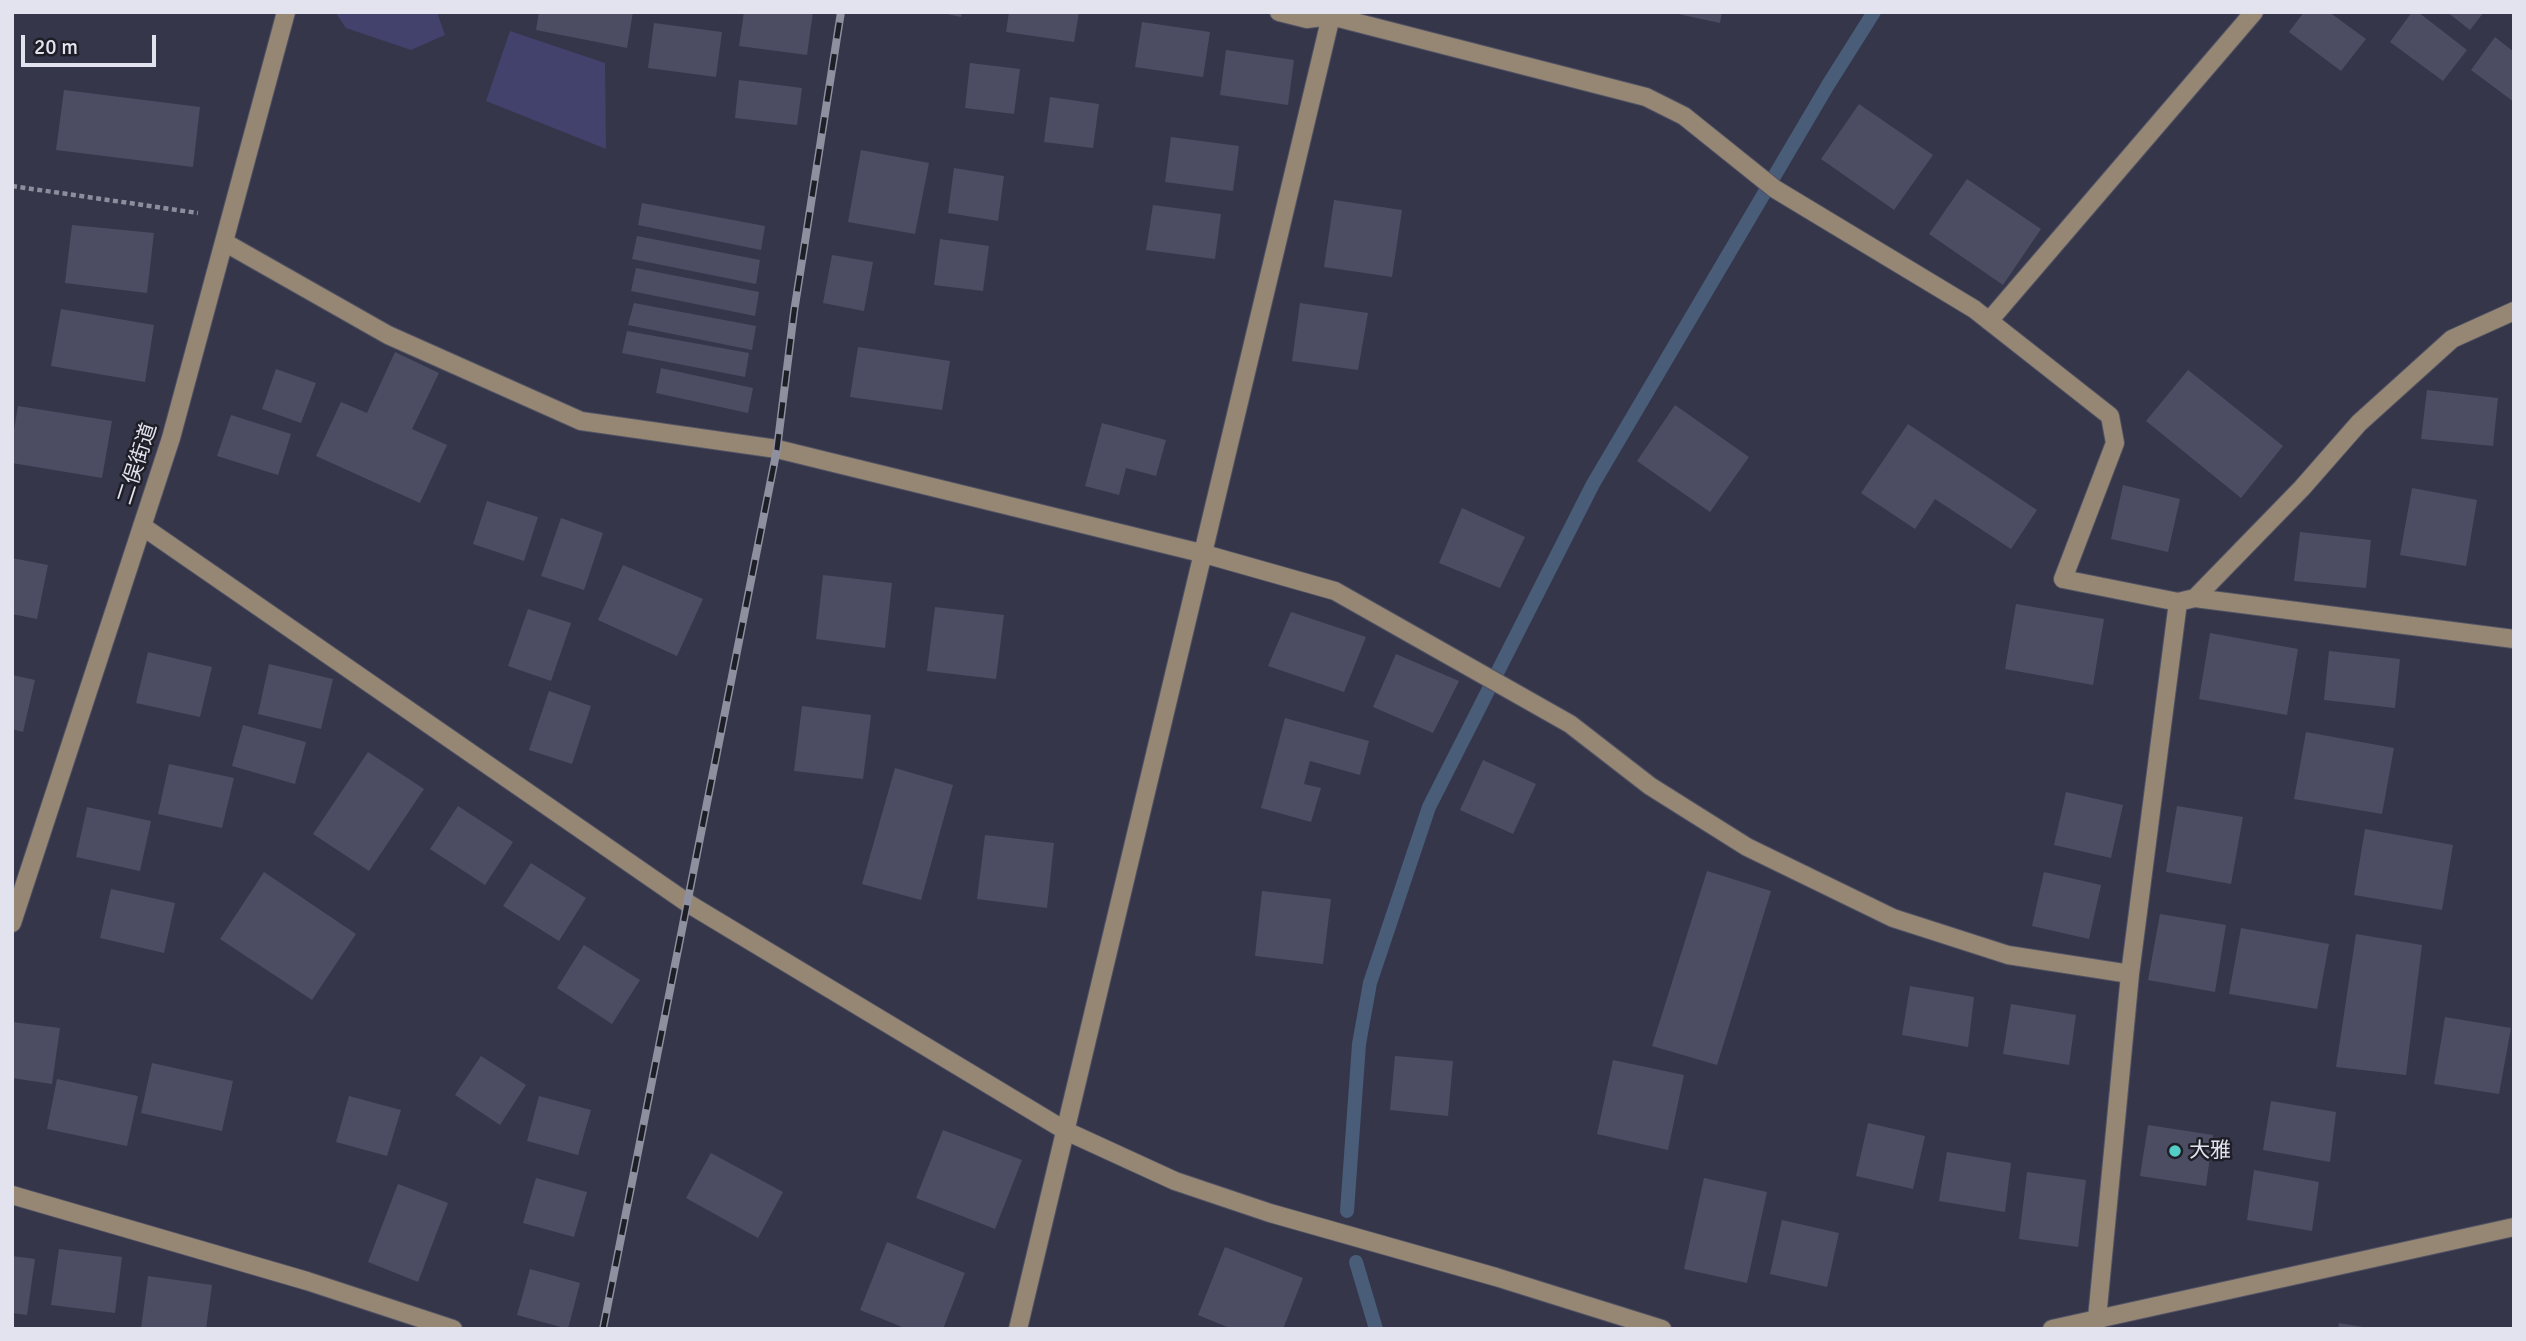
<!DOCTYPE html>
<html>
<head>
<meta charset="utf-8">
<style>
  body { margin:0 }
  #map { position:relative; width:2526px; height:1341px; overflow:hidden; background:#35364a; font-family:Signika,sans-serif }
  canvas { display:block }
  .frame { position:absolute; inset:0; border:14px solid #e3e3f0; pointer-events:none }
  .scale { position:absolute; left:21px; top:35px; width:135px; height:32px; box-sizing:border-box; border:4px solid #e3e3f0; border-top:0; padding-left:9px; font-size:21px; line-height:24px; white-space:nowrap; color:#e3e3f0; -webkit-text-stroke:5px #1e1e27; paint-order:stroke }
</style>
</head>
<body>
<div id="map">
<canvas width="2526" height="1341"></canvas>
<div class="frame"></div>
<div class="scale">20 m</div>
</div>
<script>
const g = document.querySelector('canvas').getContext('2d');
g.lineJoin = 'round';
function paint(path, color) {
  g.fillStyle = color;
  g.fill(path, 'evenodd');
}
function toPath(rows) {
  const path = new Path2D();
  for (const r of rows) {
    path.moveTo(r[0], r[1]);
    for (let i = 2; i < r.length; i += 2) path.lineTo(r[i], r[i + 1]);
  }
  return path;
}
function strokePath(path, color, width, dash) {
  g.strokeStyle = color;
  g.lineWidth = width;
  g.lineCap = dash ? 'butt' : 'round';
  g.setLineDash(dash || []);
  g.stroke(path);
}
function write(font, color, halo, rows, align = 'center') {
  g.font = font + ' Signika,"Noto Sans JP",sans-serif';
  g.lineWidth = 5;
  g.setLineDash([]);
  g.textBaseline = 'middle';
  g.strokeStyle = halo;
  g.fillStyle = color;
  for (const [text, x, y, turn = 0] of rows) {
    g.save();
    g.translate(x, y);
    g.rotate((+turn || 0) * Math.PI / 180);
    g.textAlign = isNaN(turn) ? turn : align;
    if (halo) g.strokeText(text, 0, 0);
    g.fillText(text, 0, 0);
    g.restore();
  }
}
const green = toPath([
  [335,12,437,12,445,35,411,50,346,28],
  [510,31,605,63,606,149,486,101]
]);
const stream = toPath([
  [1347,1211,1359,1044,1370,983,1429,807,1593,484,1828,85,1874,12],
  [1356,1262,1376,1329]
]);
const building = toPath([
  [539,12,633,12,627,48,536,30],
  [744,12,813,12,807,55,739,46],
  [937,12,962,12,961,17],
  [1009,12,1079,12,1074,42,1006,32],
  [1669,12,1722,12,1720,23],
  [2304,12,2329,12,2366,39,2341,71,2289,32],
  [2412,12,2418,12,2467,50,2443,81,2390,42],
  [2447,12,2484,12,2470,30],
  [1142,22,1210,32,1203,77,1135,67],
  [654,23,722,32,716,77,648,68],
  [2495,37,2514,52,2514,102,2471,70],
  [1226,50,1294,60,1288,105,1220,95],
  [970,63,1020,69,1014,114,965,108],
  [739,80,802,88,797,125,735,118],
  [64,90,200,107,193,167,56,150],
  [1050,97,1099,104,1093,148,1044,142],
  [1859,104,1933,155,1894,210,1821,159],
  [1171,137,1239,146,1233,191,1165,182],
  [861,150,929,163,915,234,848,222],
  [954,168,1004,176,998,221,948,213],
  [1967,179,2041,229,2003,285,1929,234],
  [1334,200,1402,210,1392,277,1324,267],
  [642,203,765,226,761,250,638,225],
  [1153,205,1221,214,1215,259,1146,250],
  [72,225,154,233,147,293,65,283],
  [637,236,760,260,756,284,632,259],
  [940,239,989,246,983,291,934,285],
  [832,255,873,262,864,311,823,303],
  [636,268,759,292,755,316,631,291],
  [634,303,756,326,752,350,628,325],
  [1300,303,1368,313,1358,370,1292,361],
  [61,309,154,325,145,382,51,366],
  [627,331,749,353,745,377,622,353],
  [858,347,950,361,942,410,850,397],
  [395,352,439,373,412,429,447,445,420,503,316,456,341,402,367,413],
  [661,368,753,388,748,413,656,393],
  [276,369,316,383,301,423,262,409],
  [2188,370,2283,446,2241,498,2146,421],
  [2427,390,2498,398,2493,446,2421,439],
  [1675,405,1749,457,1710,512,1637,461],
  [18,406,112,421,102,478,12,463,12,442],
  [231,415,291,434,278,475,217,456],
  [1102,423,1166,440,1156,476,1126,468,1119,495,1085,486],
  [1908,424,2037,510,2011,549,1935,499,1915,529,1861,493],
  [2123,485,2180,499,2168,552,2111,539],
  [2412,488,2477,500,2466,566,2400,555],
  [487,501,538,517,524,561,473,544],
  [1462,508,1525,537,1500,588,1439,563],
  [561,518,603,533,584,590,541,576],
  [2300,532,2371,540,2366,588,2294,581],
  [12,558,48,565,37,619,12,614],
  [623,565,703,599,677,656,598,620],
  [823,575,892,583,885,648,816,639],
  [2016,604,2104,619,2093,685,2005,669],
  [935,607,1004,615,996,679,927,671],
  [528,609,571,623,551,681,508,666],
  [1291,612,1366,637,1344,692,1268,666],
  [2210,633,2298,649,2287,715,2199,699],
  [2329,651,2400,659,2395,708,2324,700],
  [148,652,212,667,200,717,136,703],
  [1396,654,1459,681,1433,733,1373,707],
  [269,664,333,679,321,729,258,714],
  [12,675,35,680,23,732,12,729],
  [549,691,591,706,572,764,529,750],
  [802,706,871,715,863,779,794,771],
  [1285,718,1369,741,1360,775,1310,761,1304,784,1321,788,1311,822,1261,808],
  [243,725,306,742,295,784,232,766],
  [2306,732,2394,748,2382,814,2294,799],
  [368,752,424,789,369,871,313,834],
  [1483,760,1536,784,1513,834,1460,810],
  [169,764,234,778,222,828,158,814],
  [895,768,953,785,921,900,862,884],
  [2066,792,2123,805,2111,858,2054,845],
  [458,806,513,842,485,885,430,849],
  [2177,806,2243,817,2231,884,2166,872],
  [87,807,151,821,140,871,76,857],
  [2365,829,2453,845,2442,910,2354,895],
  [985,835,1054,843,1047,908,977,899],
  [531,863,586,898,559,941,503,906],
  [1707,871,1771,891,1717,1065,1652,1046],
  [264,872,356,934,312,1000,220,939],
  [2044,872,2101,885,2089,939,2032,926],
  [111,889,175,903,164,953,100,938],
  [1262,891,1331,899,1323,964,1255,956],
  [2160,914,2226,925,2215,992,2148,980],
  [2241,928,2329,944,2317,1009,2229,994],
  [2356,934,2422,945,2406,1075,2336,1067],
  [584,945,640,980,612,1024,557,988],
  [1910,986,1974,997,1968,1047,1902,1035],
  [2011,1004,2076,1015,2069,1065,2003,1054],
  [2445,1017,2511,1028,2499,1094,2434,1084],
  [12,1022,60,1028,52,1084,12,1078],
  [481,1056,526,1085,500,1125,455,1095],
  [1395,1056,1453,1061,1448,1116,1390,1110],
  [1613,1060,1684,1075,1668,1150,1597,1134],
  [152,1063,233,1081,222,1131,141,1113],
  [57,1079,138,1096,127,1146,47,1129],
  [349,1096,401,1110,387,1156,336,1142],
  [539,1096,591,1110,578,1155,527,1141],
  [2271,1101,2336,1112,2330,1162,2263,1150],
  [1868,1123,1925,1136,1913,1189,1856,1176],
  [2148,1125,2213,1135,2206,1186,2140,1176],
  [943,1130,1022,1160,995,1229,916,1198],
  [1947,1152,2011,1163,2005,1212,1939,1201],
  [711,1153,783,1192,758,1238,686,1198],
  [2254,1170,2319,1182,2312,1231,2247,1220],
  [2027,1172,2086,1180,2078,1247,2019,1239],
  [536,1178,587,1192,574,1237,523,1223],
  [1704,1178,1767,1192,1747,1283,1684,1269],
  [398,1184,448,1203,418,1282,368,1262],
  [1782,1220,1839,1233,1827,1287,1770,1274],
  [887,1242,965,1273,943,1329,907,1329,860,1310],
  [1225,1247,1303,1278,1283,1329,1232,1329,1198,1315],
  [59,1249,122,1257,115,1313,51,1305],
  [12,1256,35,1259,27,1315,12,1313],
  [530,1269,580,1283,568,1329,517,1315],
  [148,1276,212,1285,206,1329,141,1329],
  [2339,1323,2363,1327,2363,1329,2338,1329]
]);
const path = toPath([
  [12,186,198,213]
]);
const minor = toPath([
  [1279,12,1307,19,1331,16,1646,97,1684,116,1775,189,1974,309,2110,416,2115,443,2063,579,2178,602,2195,598,2514,639],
  [224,242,388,335,581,421,777,449,1201,553,1335,591,1570,724,1650,786,1747,847,1893,918,2008,955,2130,974],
  [1989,321,2254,12],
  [142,526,689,904,1066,1131,1175,1181,1270,1213,1496,1277,1662,1329],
  [2195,598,2302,488,2359,423,2452,339,2514,311],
  [12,923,171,438,286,12],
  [12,1195,307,1281,453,1329],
  [1018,1329,1332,12],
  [2052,1329,2514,1227],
  [2096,1329,2130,974,2178,602]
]);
const rail = toPath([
  [603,1329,777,449,794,312,841,12]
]);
const markers = [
  [2175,1151,7,"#54cdc6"]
];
const streetNames = [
  ["二俣街道",138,464,-72]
];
const poiNames = [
  ["大雅",2189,1151]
];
paint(green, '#42426c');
strokePath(stream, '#495c78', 14);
paint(building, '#4c4d62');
strokePath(minor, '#515265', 20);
strokePath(path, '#8d8d9e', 4.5, [5, 3.5]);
strokePath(minor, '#958773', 18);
strokePath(rail, '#8e8f9f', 8);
strokePath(rail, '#1e1e27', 5, [16]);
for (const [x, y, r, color] of markers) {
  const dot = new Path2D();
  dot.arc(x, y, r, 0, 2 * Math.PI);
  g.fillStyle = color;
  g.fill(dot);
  strokePath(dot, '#1e1e27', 2.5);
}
write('21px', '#e3e3f0', '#1e1e27', streetNames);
write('21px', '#e3e3f0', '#1e1e27', poiNames, 'left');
</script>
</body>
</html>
